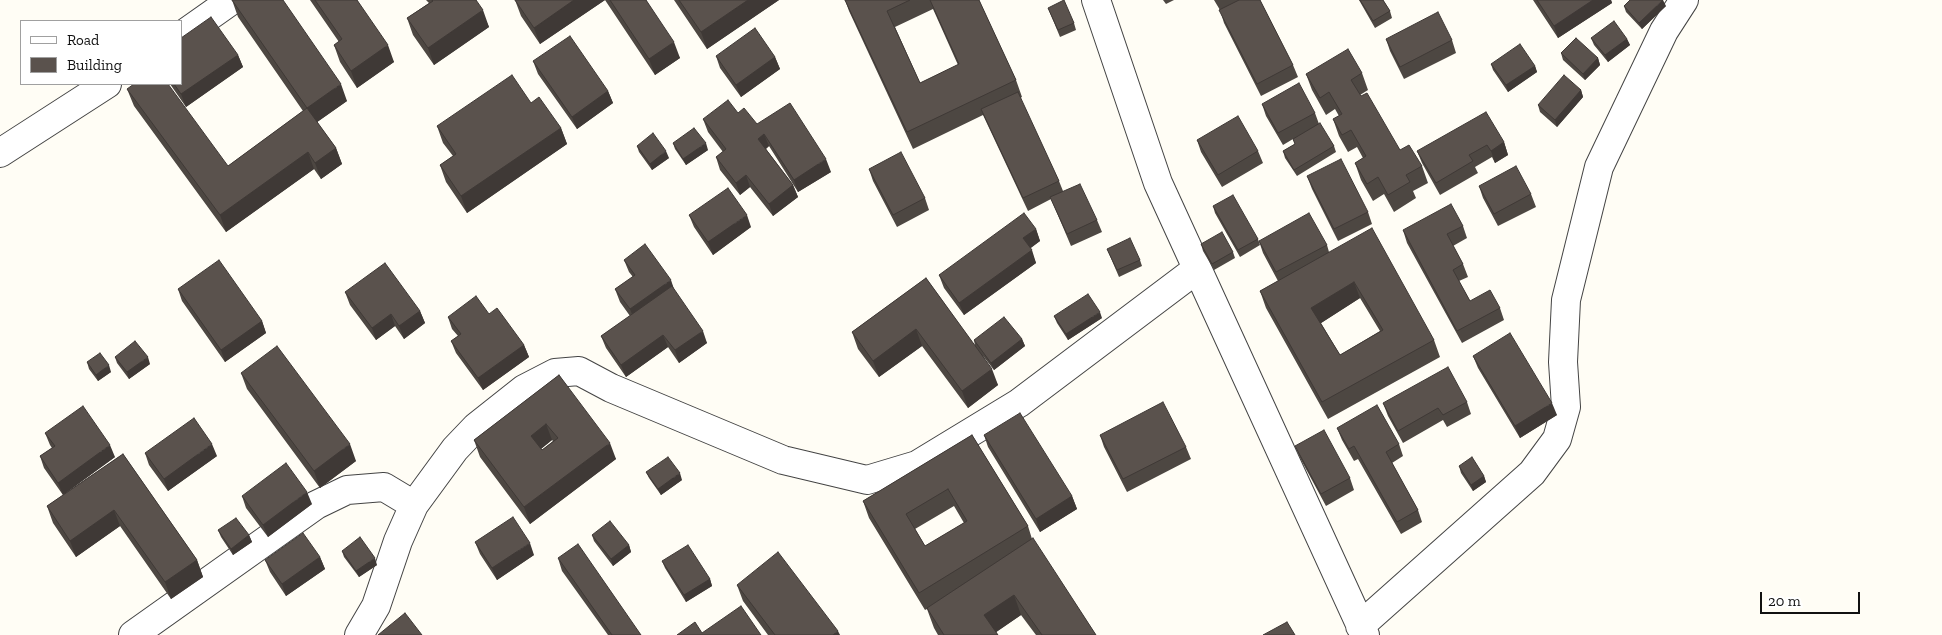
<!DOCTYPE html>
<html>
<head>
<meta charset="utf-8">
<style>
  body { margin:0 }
  #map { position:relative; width:1942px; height:635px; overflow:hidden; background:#fffdf5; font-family:"Zilla Slab",serif }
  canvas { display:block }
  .legend { position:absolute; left:20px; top:20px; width:162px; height:65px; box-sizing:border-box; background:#fff; border:1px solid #a0a0a0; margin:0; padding:6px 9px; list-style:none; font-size:15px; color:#111 }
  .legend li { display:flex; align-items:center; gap:10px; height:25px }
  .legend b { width:25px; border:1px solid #a0a0a0 }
  .scale { position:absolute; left:1760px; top:592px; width:100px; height:22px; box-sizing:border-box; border:2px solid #111; border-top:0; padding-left:6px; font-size:15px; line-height:18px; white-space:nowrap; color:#111; -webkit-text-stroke:4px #fff; paint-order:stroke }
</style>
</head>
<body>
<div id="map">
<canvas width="1942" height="635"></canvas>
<ul class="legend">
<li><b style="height:6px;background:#fff"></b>Road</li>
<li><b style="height:14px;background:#5a524d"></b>Building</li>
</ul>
<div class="scale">20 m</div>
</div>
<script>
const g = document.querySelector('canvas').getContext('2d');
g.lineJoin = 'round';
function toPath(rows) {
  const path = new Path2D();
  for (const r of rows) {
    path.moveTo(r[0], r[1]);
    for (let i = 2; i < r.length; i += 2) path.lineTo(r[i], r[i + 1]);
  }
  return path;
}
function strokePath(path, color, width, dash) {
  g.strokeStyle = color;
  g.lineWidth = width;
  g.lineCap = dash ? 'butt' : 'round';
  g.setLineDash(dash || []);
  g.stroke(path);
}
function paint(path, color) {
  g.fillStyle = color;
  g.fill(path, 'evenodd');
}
const minor = toPath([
  [1096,0,1158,183,1365,635],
  [181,36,232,0],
  [0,153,107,84],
  [1360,626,1532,473,1557,439,1566,407,1563,362,1566,300,1599,167,1664,31,1684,0],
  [133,635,316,505,347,490,384,487,414,505],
  [359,635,376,606,398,541,414,505,455,449,476,427,524,389,555,373,579,371,611,388,783,460,867,480,917,465,1019,403,1197,269]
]);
const wall = toPath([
  [232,0,347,101,317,122,336,148,342,164,321,179,314,169,226,232,134,106,127,89,228,166,303,111,238,17],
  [310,0,357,0,394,62,357,88,340,62,334,45,339,42],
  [426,0,476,0,489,27,434,65,413,35,407,18,429,3],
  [515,0,646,0,680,58,655,75,605,0,540,44,521,16],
  [674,0,779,0,707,49],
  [845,0,979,0,1016,80,1022,97,1020,98,1059,181,1063,191,1097,220,1102,232,1071,246,1051,199,1028,211,983,115,913,149,849,11],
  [933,9,958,65,920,83,895,27],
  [1163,0,1174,0,1166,4],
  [1214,0,1260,0,1293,65,1298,77,1261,96,1224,23,1220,10],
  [1359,0,1383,0,1390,11,1392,18,1375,28],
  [1533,0,1611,0,1612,3,1558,38],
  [1624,6,1666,6,1642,29,1626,12],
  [1048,8,1074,23,1076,30,1060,37],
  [1591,38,1627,39,1630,45,1608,62,1594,45],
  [1386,39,1452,40,1456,53,1404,79,1390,51],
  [1561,53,1598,58,1600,65,1585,80,1563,60],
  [238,55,243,67,186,107,170,84,181,84],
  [716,56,775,57,780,69,741,97,720,68],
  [533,61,608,91,613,103,577,129,538,74],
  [1491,64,1535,66,1537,72,1508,92,1493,70],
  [1362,73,1368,90,1360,95,1400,150,1422,166,1428,183,1413,191,1416,198,1394,212,1384,194,1373,201,1361,180,1355,163,1363,158,1357,147,1348,152,1339,136,1333,119,1339,116,1335,109,1326,115,1312,90,1306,74],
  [1581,90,1583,97,1557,127,1540,112,1538,105],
  [531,103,561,128,567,144,467,213,446,182,440,165,453,156,443,143,437,126],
  [1262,104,1315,113,1319,124,1334,146,1336,152,1297,176,1285,158,1283,151,1295,144,1293,139,1283,145,1266,116],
  [738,113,757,124,831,172,798,192,769,146,766,149,793,185,798,197,773,216,750,187,740,195,720,170,716,157,723,152,708,132,703,119],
  [1197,140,1258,151,1263,163,1222,187,1201,152],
  [1504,142,1508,155,1495,163,1492,157,1475,167,1478,173,1440,195,1422,163,1417,151],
  [673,143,708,150,686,165,675,149],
  [637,146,669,158,652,170,639,152],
  [869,169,925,198,929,210,897,227,873,181],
  [1307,176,1368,212,1372,224,1338,241,1312,189],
  [1479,186,1531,194,1536,207,1498,226,1483,198],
  [1213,206,1258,239,1260,245,1240,257,1215,213],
  [689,215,751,227,713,255,694,227],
  [1463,226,1467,238,1453,246,1463,264,1468,277,1459,281,1470,301,1500,308,1504,320,1462,343,1407,243,1403,230],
  [1036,229,1040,241,1030,248,1036,263,964,315,944,288,939,275],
  [1259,241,1327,245,1329,252,1434,340,1440,357,1328,419,1266,308,1260,291,1278,281,1263,253],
  [1360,298,1380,331,1340,355,1321,323],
  [1201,244,1233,252,1235,258,1214,270,1203,251],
  [1107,249,1140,260,1142,266,1119,277],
  [624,260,675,291,707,343,679,363,668,347,626,377,606,348,601,336,630,316,620,302,615,289,633,277,629,272],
  [926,278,975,346,974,340,1022,339,1025,346,994,370,983,356,998,385,968,408,922,346,879,377,858,349,852,332],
  [178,289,262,321,266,333,225,362,182,301],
  [345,292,420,311,425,323,404,339,395,326,376,340,350,305],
  [489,314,524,345,529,357,483,390,456,353,451,341,458,336,452,329,448,317],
  [1054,316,1102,318,1068,340,1057,323],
  [1473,356,1557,415,1520,438,1478,368],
  [115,357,150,364,129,379,117,363],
  [87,362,111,372,98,381,89,369],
  [241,373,356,461,320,488,247,389],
  [559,375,616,459,530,524,480,457,474,440],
  [552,440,553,441,542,450,541,449],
  [1467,402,1471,414,1447,427,1443,420,1403,443,1388,416,1383,403],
  [1337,428,1399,444,1403,456,1392,463,1418,510,1422,522,1401,534,1358,459,1354,461,1342,440],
  [45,433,115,457,63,495,44,468,40,456,52,448,50,445],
  [972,435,1028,526,1032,539,1096,635,1036,635,1021,615,996,632,998,635,938,635,934,628,927,609,925,610,869,518,863,501],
  [954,506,964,523,925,546,915,529],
  [984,435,1072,496,1077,509,1040,532,988,447],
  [1100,435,1186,447,1191,459,1127,492,1104,447],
  [1295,446,1350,478,1354,490,1326,506,1300,458],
  [145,453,217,456,168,491,149,465],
  [123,454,197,560,203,577,171,599,120,526,76,557,53,523,47,506],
  [1459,466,1484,476,1486,482,1473,491,1461,473],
  [646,472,682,480,661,495,649,478],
  [242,496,312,504,268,537,246,508],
  [218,530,249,535,252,542,233,555,221,537],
  [592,535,629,545,631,552,613,566,594,541],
  [475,542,534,555,497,580,480,554],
  [342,551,377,565,359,577,344,557],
  [320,557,325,569,286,596,270,572,265,560],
  [558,558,641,635,608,635,562,571],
  [662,561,710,579,712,586,686,602,665,568],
  [737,585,840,635,768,635,743,601]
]);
const shadedWall = toPath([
  [574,0,605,0,540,44,534,28],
  [748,0,779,0,707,49,701,32],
  [1593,0,1611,0,1612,3,1558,38,1554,26],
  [1663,0,1666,6,1642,29,1639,23],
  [483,10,489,27,434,65,428,48],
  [1627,39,1630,45,1608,62,1605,55],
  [674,42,680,58,655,75,649,59],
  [388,45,394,62,357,88,351,71],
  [238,55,243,67,186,107,181,94],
  [775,57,780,69,741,97,736,85],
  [1598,58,1600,65,1585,80,1583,74],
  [1535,66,1537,72,1508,92,1506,85],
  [341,84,347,101,313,125,307,108],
  [1581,90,1583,97,1557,127,1555,120],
  [608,91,613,103,577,129,572,117],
  [561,128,567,144,467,213,461,196],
  [764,134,769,146,763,151,758,139],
  [1504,142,1508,155,1495,163,1491,151],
  [706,143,708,150,686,165,683,159],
  [336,148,342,164,321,179,315,163],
  [666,151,669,158,652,170,650,164],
  [308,152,314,169,226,232,220,215],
  [826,159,831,172,798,192,794,180],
  [746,175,750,187,740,195,736,183],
  [793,185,798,197,773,216,769,204],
  [747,215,751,227,713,255,708,242],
  [1036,229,1040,241,1027,251,1023,238],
  [1032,250,1036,263,964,315,959,303],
  [671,280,675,292,635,322,630,309],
  [1354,282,1360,298,1318,325,1311,308],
  [420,311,425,323,404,339,399,326],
  [1100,312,1102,318,1068,340,1066,334],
  [391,314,395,326,376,340,372,328],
  [262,321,266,333,225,362,221,350],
  [916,329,922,346,879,377,873,361],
  [703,331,707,343,679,363,675,350],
  [663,335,668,347,626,377,621,365],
  [1022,339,1025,346,994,370,991,363],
  [524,345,529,357,483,390,478,378],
  [148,357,150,364,129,379,127,372],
  [109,365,111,372,98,381,96,375],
  [992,369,998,385,968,408,962,391],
  [1552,403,1557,415,1520,438,1515,426],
  [546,424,552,440,537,452,531,436],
  [610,443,616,459,530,524,524,507],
  [212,444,217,456,168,491,164,479],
  [350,444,356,461,320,488,314,471],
  [110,445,115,457,63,495,58,483],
  [680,473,682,480,661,495,658,489],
  [1484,476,1486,482,1473,491,1471,485],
  [307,492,312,504,268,537,263,525],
  [1072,496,1077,509,1040,532,1036,519],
  [114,510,120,526,76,557,70,541],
  [249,535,252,542,233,555,231,549],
  [530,543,534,555,497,580,492,568],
  [629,545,631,552,613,566,611,559],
  [320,557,325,569,286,596,282,584],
  [375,558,377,565,359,577,356,571],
  [197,560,203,577,171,599,165,582],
  [710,579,712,586,686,602,684,595],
  [1014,595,1021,615,992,635,984,615],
  [838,631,840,635,833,635]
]);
const building = toPath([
  [232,0,283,0,341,84,307,108,336,148,315,163,308,152,220,215,127,89,134,84,168,84,228,166,307,108,232,0],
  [315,0,357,0,388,45,351,71,334,45,342,39,315,0],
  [432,0,476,0,483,10,428,48,407,18,433,1,432,0],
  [515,0,574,0,534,28,515,0],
  [610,0,646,0,674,42,649,59,610,0],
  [679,0,748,0,701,32,679,0],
  [845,0,910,0,887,11,920,83,959,64,930,0,979,0,1016,80,907,132,845,0],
  [1064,0,1074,23,1058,30,1048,8,1064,0],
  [1239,0,1260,0,1293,65,1257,84,1219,10,1239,0],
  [1360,0,1383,0,1390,11,1373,21,1360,0],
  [1537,0,1593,0,1554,26,1537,0],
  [1630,0,1663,0,1639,23,1624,6,1630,0],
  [1438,12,1452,40,1400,67,1386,39,1438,12],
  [211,17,238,55,181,94,174,84,181,84,181,38,211,17],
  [1614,21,1627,39,1605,55,1591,38,1614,21],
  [755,28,775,57,736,85,716,56,755,28],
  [570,36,608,91,572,117,533,61,570,36],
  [1576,38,1598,58,1583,74,1561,53,1576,38],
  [1520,44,1535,66,1506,85,1491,64,1520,44],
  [1348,49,1362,73,1351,80,1361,96,1367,93,1400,150,1409,145,1422,166,1406,175,1410,182,1388,195,1378,177,1367,184,1355,163,1366,156,1351,130,1342,135,1333,119,1342,114,1329,92,1320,98,1306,74,1348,49],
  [512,75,531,103,539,97,561,128,461,196,440,165,456,154,437,126,512,75],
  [1564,75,1581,90,1555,120,1538,105,1564,75],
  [1299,83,1315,113,1278,133,1262,104,1299,83],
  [1018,92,1059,181,1023,198,981,109,1018,92],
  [728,100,738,113,744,108,757,124,790,103,826,159,794,180,764,134,758,139,793,185,769,204,746,175,736,183,716,157,726,149,703,119,728,100],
  [1486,112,1504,142,1491,151,1487,145,1469,155,1473,161,1436,183,1417,151,1486,112],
  [1238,116,1258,151,1218,175,1197,140,1238,116],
  [1320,123,1334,146,1294,170,1283,151,1295,144,1293,139,1320,123],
  [694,128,706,143,683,159,673,143,694,128],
  [653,133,666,151,650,164,637,146,653,133],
  [901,152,925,198,893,215,869,169,901,152],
  [1341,159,1368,212,1334,229,1307,176,1341,159],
  [1516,166,1531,194,1494,214,1479,186,1516,166],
  [1080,184,1097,220,1067,234,1050,197,1080,184],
  [728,188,747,215,708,242,689,215,728,188],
  [1233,195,1258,239,1238,250,1213,206,1233,195],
  [1451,204,1463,226,1447,234,1463,264,1453,270,1470,301,1490,290,1500,308,1457,331,1403,230,1451,204],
  [1024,213,1036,229,1023,238,1032,250,959,303,939,275,1024,213],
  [1309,213,1327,245,1276,272,1259,241,1309,213],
  [1372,228,1434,340,1322,402,1260,291,1372,228],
  [1354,282,1383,330,1340,355,1311,308,1354,282],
  [1222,232,1233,252,1212,264,1201,244,1222,232],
  [1130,238,1140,260,1117,270,1107,249,1130,238],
  [645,244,671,280,630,309,615,289,635,275,624,260,645,244],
  [219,260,262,321,221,350,178,289,219,260],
  [385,263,420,311,399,326,391,314,372,328,345,292,385,263],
  [926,278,992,369,962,391,916,329,873,361,852,332,926,278],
  [672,286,703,331,675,350,663,335,621,365,601,336,672,286],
  [1088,294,1100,312,1066,334,1054,316,1088,294],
  [476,296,489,314,497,308,524,345,478,378,451,341,461,334,448,317,476,296],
  [1004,317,1022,339,991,363,974,340,1004,317],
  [1510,333,1552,403,1515,426,1473,356,1510,333],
  [135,341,148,357,127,372,115,357,135,341],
  [277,346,350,444,314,471,241,373,277,346],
  [100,353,109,365,96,375,87,362,100,353],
  [1448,367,1467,402,1443,415,1438,408,1398,431,1383,403,1448,367],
  [559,375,610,443,524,507,474,440,559,375],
  [546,424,558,438,542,450,531,436,546,424],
  [1163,402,1186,447,1123,479,1100,435,1163,402],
  [1377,405,1399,444,1386,452,1418,510,1397,522,1354,446,1349,449,1337,428,1377,405],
  [83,406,110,445,58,483,40,456,55,446,45,433,83,406],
  [1020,413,1072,496,1036,519,984,435,1020,413],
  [194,418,212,444,164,479,145,453,194,418],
  [1324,430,1350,478,1321,494,1295,446,1324,430],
  [972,435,1028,526,919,593,863,501,972,435],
  [948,489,967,521,925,546,906,514,948,489],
  [123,454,197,560,165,582,114,510,70,541,47,506,123,454],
  [668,457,680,473,658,489,646,472,668,457],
  [1472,457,1484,476,1471,485,1459,466,1472,457],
  [286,463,307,492,263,525,242,496,286,463],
  [513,517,530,543,492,568,475,542,513,517],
  [236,518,249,535,231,549,218,530,236,518],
  [610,521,629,545,611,559,592,535,610,521],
  [303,533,320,557,282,584,265,560,303,533],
  [360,537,375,558,356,571,342,551,360,537],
  [1033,538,1096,635,1042,635,1014,595,984,615,998,635,944,635,927,608,1033,538],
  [578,544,641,635,612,635,558,558,578,544],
  [688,545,710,579,684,595,662,561,688,545],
  [778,552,838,631,833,635,775,635,737,585,778,552],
  [741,606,761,635,677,635,695,622,702,633,741,606],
  [405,613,422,635,378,635,405,613],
  [1287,622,1295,635,1263,635,1287,622]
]);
strokePath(minor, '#444', 30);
strokePath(minor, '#fff', 28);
paint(wall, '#4d4742');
paint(shadedWall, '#3f3936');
paint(building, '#5a524d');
strokePath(building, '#3f3936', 1);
</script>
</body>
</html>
